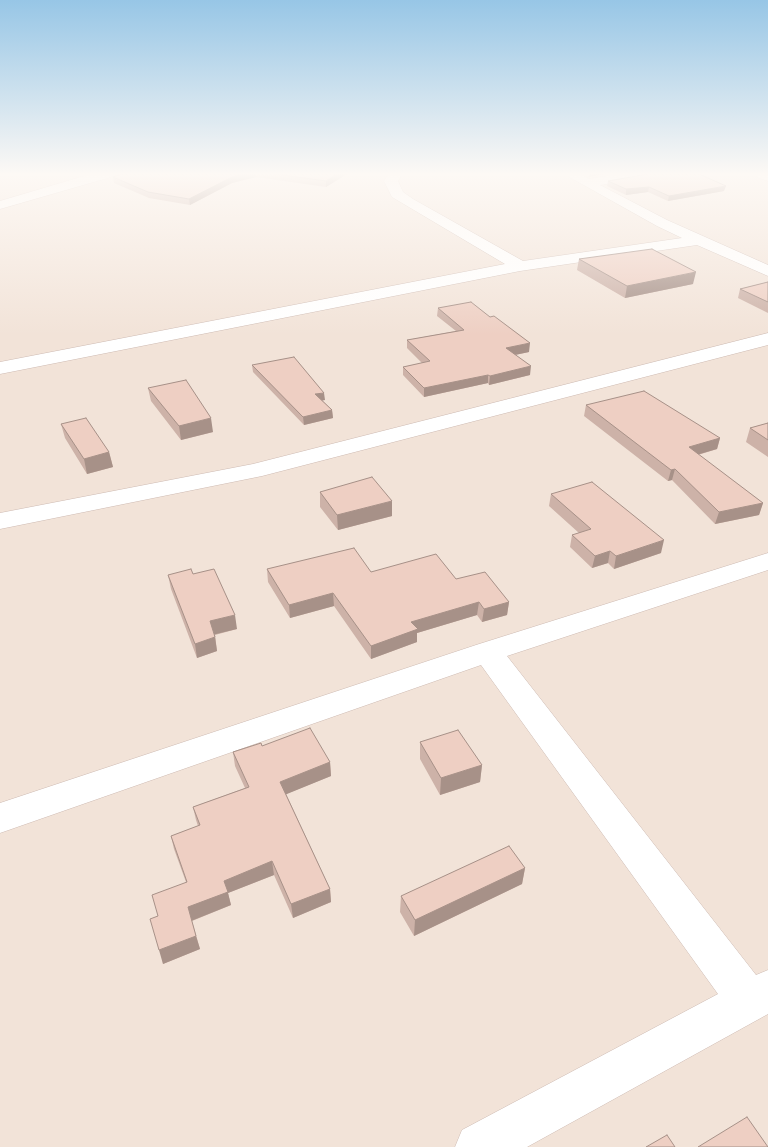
<!DOCTYPE html>
<html>
<head>
<meta charset="utf-8">
<style>
  body { margin:0 }
  canvas { display:block; background:#fbf2e9 }
</style>
</head>
<body>
<canvas width="768" height="1147"></canvas>
<script>
const g = document.querySelector('canvas').getContext('2d');
g.lineJoin = 'round';
function paint(path, color) {
  g.fillStyle = color;
  g.fill(path, 'evenodd');
}
function toPath(rows) {
  const path = new Path2D();
  for (const r of rows) {
    path.moveTo(r[0], r[1]);
    for (let i = 2; i < r.length; i += 2) path.lineTo(r[i], r[i + 1]);
  }
  return path;
}
function strokePath(path, color, width, dash) {
  g.strokeStyle = color;
  g.lineWidth = width;
  g.lineCap = dash ? 'butt' : 'round';
  g.setLineDash(dash || []);
  g.stroke(path);
}
const residential = toPath([
  [0,174,768,174,768,1147,0,1147]
]);
const street = toPath([
  [91,174,112,174,111,177,0,209,0,201,91,174],
  [389,174,402,174,398,181,403,192,413,199,523,261,682,238,657,226,564,174,580,174,589,179,618,174,652,174,646,178,600,185,667,220,768,265,768,276,697,245,520,271,0,374,0,362,505,264,392,197,384,181,389,174],
  [756,174,768,174,768,181,757,177,756,174],
  [768,333,768,345,262,476,0,529,0,513,253,464,768,333],
  [768,553,768,570,507,656,756,975,768,970,768,1014,527,1147,455,1147,462,1130,718,994,481,665,0,833,0,803,476,645,768,553]
]);
const wall = toPath([
  [122,174,347,174,326,187,256,177,232,183,190,205,149,198,114,183,113,177],
  [608,181,724,191,668,201,648,192,626,195,607,186],
  [579,259,693,284,625,298,577,270],
  [768,282,768,313,738,298,740,289],
  [438,308,529,352,515,355,530,375,489,385,488,383,424,397,403,375,403,367,422,363,407,348,407,340,456,331,437,316],
  [252,365,325,400,322,400,332,410,333,418,304,425,253,372],
  [148,388,213,432,181,440,151,401],
  [586,405,720,438,717,449,698,455,763,503,759,515,715,524,672,480,668,481,584,416],
  [768,423,768,457,746,442,750,428],
  [61,424,109,452,113,467,87,474,65,438],
  [320,492,392,516,338,530,320,507],
  [551,494,661,553,614,569,608,563,592,568,570,547,572,535,579,533,549,506],
  [267,569,456,579,509,602,507,615,482,622,477,615,417,633,417,642,371,659,334,606,290,618,268,582],
  [193,574,237,629,215,635,217,651,197,658,171,589,168,575],
  [420,742,482,765,480,782,440,795,420,759],
  [262,746,330,762,331,776,286,794,330,889,331,902,293,918,274,875,228,893,231,905,192,921,200,949,163,964,158,916,186,882,174,849,171,836,198,826,196,820,193,807,245,788,235,766,233,752],
  [525,868,522,884,414,936,400,912,401,896]
]);
const shadedWall = toPath([
  [243,174,255,174,256,177,232,183,190,205,189,199,232,177],
  [337,174,347,174,326,187,326,181],
  [590,174,605,174,589,177],
  [726,186,724,191,668,201,669,196],
  [649,187,648,192,626,195,626,189],
  [696,272,693,284,625,298,627,286],
  [530,343,529,352,505,357,506,348],
  [531,366,530,375,489,385,490,376],
  [488,375,488,383,424,397,424,388],
  [324,393,325,400,316,402,315,394],
  [332,410,333,418,304,425,303,417],
  [211,418,213,432,181,440,179,426],
  [720,438,717,449,686,458,689,447],
  [109,452,113,467,87,474,84,459],
  [675,469,672,480,668,481,671,470],
  [392,501,392,516,338,530,337,515],
  [763,503,759,515,715,524,719,512],
  [664,540,661,553,614,569,616,556],
  [610,551,608,563,592,568,595,556],
  [333,593,334,606,290,618,289,605],
  [479,602,477,615,417,633,417,642,371,659,371,646,411,622],
  [509,602,507,615,482,622,484,609],
  [235,615,237,629,212,635,210,621],
  [215,637,217,651,197,658,195,644],
  [330,762,331,776,282,796,280,782],
  [482,765,480,782,440,795,441,778],
  [272,861,274,875,228,893,231,905,191,921,188,907,224,881],
  [525,868,522,884,414,936,415,920],
  [330,889,331,902,293,918,291,904],
  [196,936,200,949,163,964,159,950]
]);
const building = toPath([
  [122,174,243,174,232,177,189,199,148,192,113,177,122,174],
  [276,174,337,174,326,181,276,174],
  [648,174,699,174,726,186,669,196,649,187,626,189,608,181,648,174],
  [652,249,696,272,627,286,579,259,652,249],
  [768,282,768,302,740,289,768,282],
  [471,302,490,317,494,316,530,343,506,348,531,366,490,376,488,375,424,388,403,367,430,361,407,340,464,330,438,308,471,302],
  [294,357,324,393,315,394,332,410,303,417,252,365,294,357],
  [186,380,211,418,179,426,148,388,186,380],
  [644,391,720,438,689,447,763,503,719,512,675,469,671,470,586,405,644,391],
  [86,418,109,452,84,459,61,424,86,418],
  [768,423,768,440,750,428,768,423],
  [372,477,392,501,337,515,320,492,372,477],
  [592,482,664,540,616,556,610,551,595,556,572,535,591,529,551,494,592,482],
  [354,548,371,572,436,554,456,579,485,572,509,602,484,609,479,602,411,622,418,629,371,646,333,593,289,605,267,569,354,548],
  [191,569,193,574,214,569,235,615,210,621,215,637,195,644,168,575,191,569],
  [310,728,330,762,280,782,330,889,291,904,272,861,224,881,228,892,188,907,196,936,159,950,150,919,158,916,152,895,187,882,171,836,200,825,193,807,249,787,233,752,261,743,262,746,310,728],
  [458,730,482,765,441,778,420,742,458,730],
  [509,846,525,868,415,920,401,896,509,846],
  [747,1117,768,1147,698,1147,747,1117],
  [667,1135,675,1147,646,1147,667,1135]
]);
paint(residential, '#f2e3d8');
strokePath(street, '#cebbb3', 1);
paint(street, '#fff');
paint(wall, '#cdb2a8');
paint(shadedWall, '#a79188');
paint(building, '#eecfc3');
strokePath(building, '#a79188', 1);
const sky = g.createLinearGradient(0, 0, 0, 335);
sky.addColorStop(0, '#97c6e6');
sky.addColorStop(0.52, '#fdf9f5');
sky.addColorStop(1, '#fdf9f500');
g.fillStyle = sky;
g.fillRect(0, 0, 768, 335);
</script>
</body>
</html>
